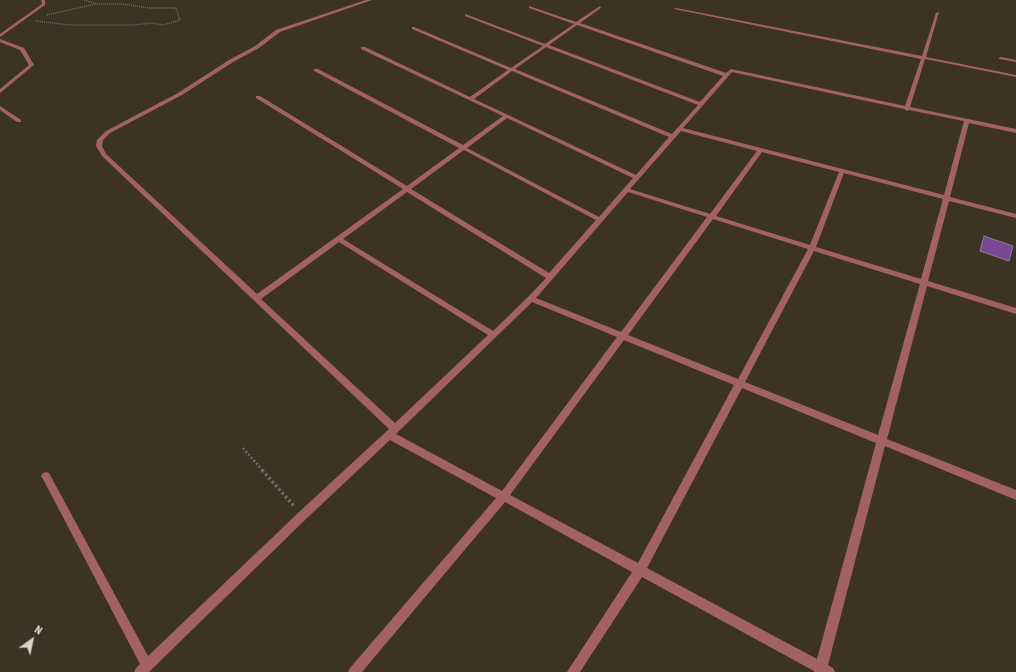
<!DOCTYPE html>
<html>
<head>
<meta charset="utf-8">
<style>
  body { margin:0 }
  #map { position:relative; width:1016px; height:672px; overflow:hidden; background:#3d3324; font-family:"Asap Condensed",sans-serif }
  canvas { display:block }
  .north { position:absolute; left:12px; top:620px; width:40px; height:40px; -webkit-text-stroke:3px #33291a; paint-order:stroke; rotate:33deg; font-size:11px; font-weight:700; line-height:16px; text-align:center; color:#d9d3c9 }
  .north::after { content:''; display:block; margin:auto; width:14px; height:18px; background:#d9d3c9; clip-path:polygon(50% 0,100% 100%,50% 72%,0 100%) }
</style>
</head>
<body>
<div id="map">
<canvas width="1016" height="672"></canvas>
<div class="north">N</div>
</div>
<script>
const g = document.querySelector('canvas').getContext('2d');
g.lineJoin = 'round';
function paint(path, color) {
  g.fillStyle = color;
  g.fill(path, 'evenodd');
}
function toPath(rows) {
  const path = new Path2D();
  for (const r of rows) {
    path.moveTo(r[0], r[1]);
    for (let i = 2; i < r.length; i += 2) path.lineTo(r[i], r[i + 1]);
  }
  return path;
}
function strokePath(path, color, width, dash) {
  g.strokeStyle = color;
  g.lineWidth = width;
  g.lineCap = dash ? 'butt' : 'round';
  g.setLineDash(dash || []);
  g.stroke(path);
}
const building = toPath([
  [984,236,1013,246,1009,261,980,251,984,236]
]);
const pathFar2 = toPath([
  [47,15,96,4],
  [36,21,70,25,134,25,152,23,163,25,180,20,176,8,149,8,123,4,97,4,84,0]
]);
const pathFar1 = toPath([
  [243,448,263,471]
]);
const path = toPath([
  [262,470,294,506]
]);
const street = toPath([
  [41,0,45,0,45,5,0,37,0,34,42,4,41,0],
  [366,0,372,0,280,32,259,48,233,62,182,95,110,133,103,140,102,146,106,154,257,294,403,189,256,98,256,96,260,96,407,186,459,148,314,71,314,69,318,69,463,145,503,116,361,49,361,47,365,47,470,97,508,70,412,29,412,27,414,27,511,68,543,46,465,16,465,14,545,44,574,24,529,8,529,6,576,22,600,6,601,8,580,23,726,73,731,69,905,106,921,59,674,9,676,8,922,56,936,13,939,12,926,57,1016,75,1016,77,925,59,910,107,1016,129,1016,133,969,123,950,197,1016,214,1016,218,949,201,928,281,1016,308,1016,314,927,286,887,439,1016,490,1016,500,885,446,828,665,833,668,835,672,814,672,814,671,642,577,580,672,567,672,632,572,505,502,362,672,348,672,350,668,496,498,390,440,306,519,149,672,134,672,136,668,140,664,43,479,41,476,43,473,46,472,49,473,148,656,298,513,389,429,102,156,96,146,97,140,106,131,178,93,229,60,255,46,276,30,366,0],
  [577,25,723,76,700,102,549,45,577,25],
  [546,47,698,105,672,134,515,69,546,47],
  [512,71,669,137,636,175,474,99,512,71],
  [732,72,904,109,907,111,909,110,964,121,944,195,683,128,732,72],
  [507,118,633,178,599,217,467,148,507,118],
  [681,131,757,151,710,214,630,189,681,131],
  [464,150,596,220,549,273,411,189,464,150],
  [762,152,839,172,810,245,716,216,762,152],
  [844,173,943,199,921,279,816,247,844,173],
  [407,192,546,278,528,297,493,331,343,239,407,192],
  [628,192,707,217,621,332,536,298,628,192],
  [713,219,808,249,738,379,628,335,713,219],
  [339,242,488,335,395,423,261,299,339,242],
  [814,251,920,284,878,435,745,382,814,251],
  [532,302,617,337,502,491,396,434,532,302],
  [624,340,734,385,638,563,510,495,624,340],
  [742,388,876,443,817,659,647,568,742,388],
  [0,39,24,48,34,65,0,93,0,89,29,65,20,50,0,42,0,39],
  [1001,57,1016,60,1016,62,999,59,999,58,1001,57],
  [0,106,21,120,21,122,17,122,0,110,0,106]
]);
paint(building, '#7a4892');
strokePath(building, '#897e90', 1);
strokePath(pathFar2, '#726a5c', 1.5, [1, 1]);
strokePath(pathFar1, '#726a5c', 2.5, [2, 2]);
strokePath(path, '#726a5c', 3.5, [2.5, 2.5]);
paint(street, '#a26262');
</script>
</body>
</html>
